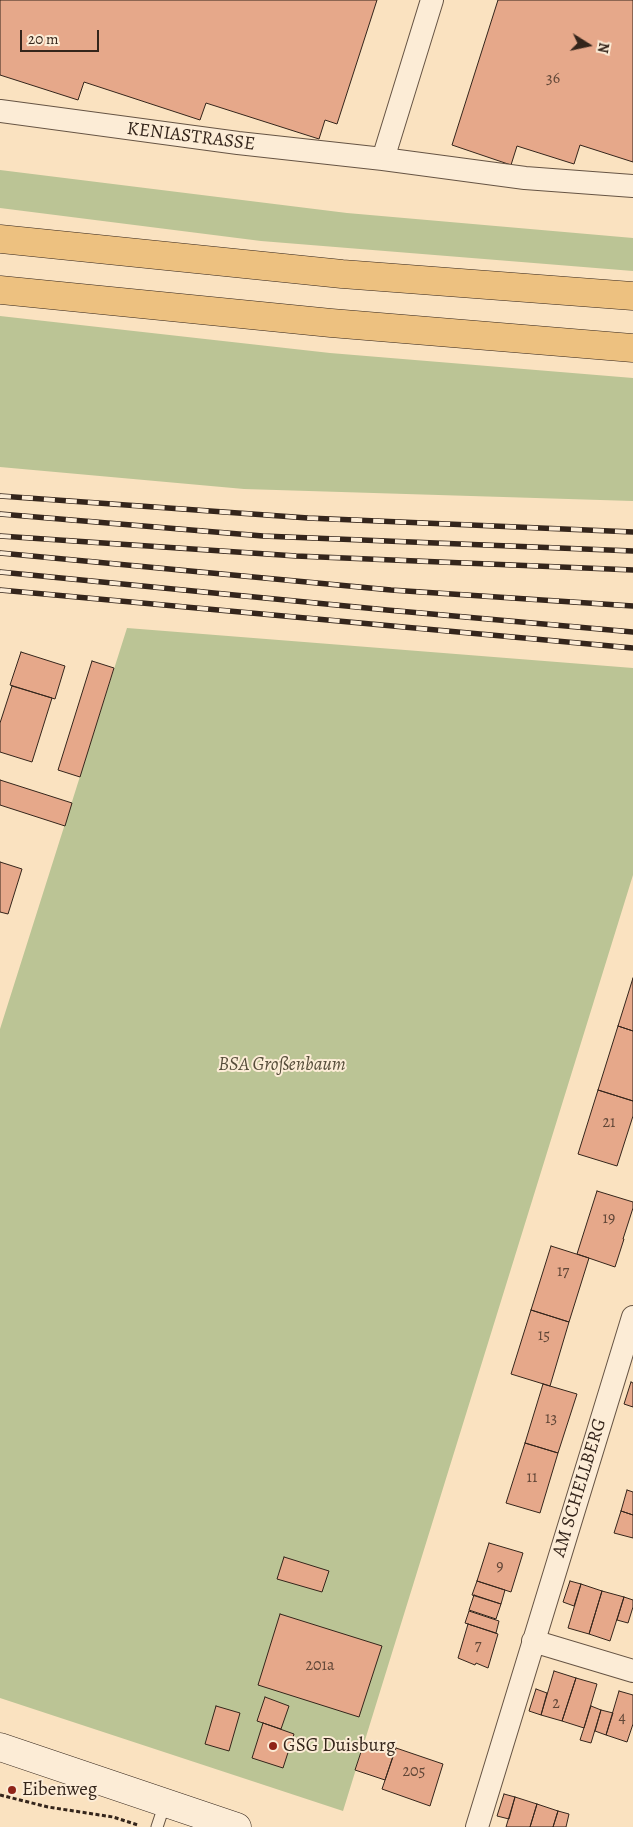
<!DOCTYPE html>
<html>
<head>
<meta charset="utf-8">
<style>
  body { margin:0 }
  #map { position:relative; width:633px; height:1827px; overflow:hidden; background:#fae2c0; font-family:Alegreya,serif }
  canvas { display:block }
  .north { position:absolute; left:563px; top:20px; width:50px; height:50px; -webkit-text-stroke:4px #fcecd6; paint-order:stroke; rotate:100deg; font-size:14px; font-weight:700; line-height:20px; text-align:center; color:#34251b }
  .north::after { content:''; display:block; margin:auto; width:18px; height:22px; background:#34251b; clip-path:polygon(50% 0,100% 100%,50% 72%,0 100%) }
  .scale { position:absolute; left:20px; top:30px; width:79px; height:22px; box-sizing:border-box; border:2px solid #34251b; border-top:0; padding-left:6px; font-size:15px; line-height:18px; white-space:nowrap; color:#34251b; -webkit-text-stroke:4px #fcecd6; paint-order:stroke }
</style>
</head>
<body>
<div id="map">
<canvas width="633" height="1827"></canvas>
<div class="north">N</div>
<div class="scale">20 m</div>
</div>
<script>
const g = document.querySelector('canvas').getContext('2d');
g.lineJoin = 'round';
function paint(path, color) {
  g.fillStyle = color;
  g.fill(path, 'evenodd');
}
function toPath(rows) {
  const path = new Path2D();
  for (const r of rows) {
    path.moveTo(r[0], r[1]);
    for (let i = 2; i < r.length; i += 2) path.lineTo(r[i], r[i + 1]);
  }
  return path;
}
function strokePath(path, color, width, dash) {
  g.strokeStyle = color;
  g.lineWidth = width;
  g.lineCap = dash ? 'butt' : 'round';
  g.setLineDash(dash || []);
  g.stroke(path);
}
function write(font, color, halo, rows, align = 'center') {
  g.font = font + ' Alegreya,serif';
  g.lineWidth = 4;
  g.setLineDash([]);
  g.textBaseline = 'middle';
  g.strokeStyle = halo;
  g.fillStyle = color;
  for (const [text, x, y, turn = 0] of rows) {
    g.save();
    g.translate(x, y);
    g.rotate((+turn || 0) * Math.PI / 180);
    g.textAlign = isNaN(turn) ? turn : align;
    if (halo) g.strokeText(text, 0, 0);
    g.fillText(text, 0, 0);
    g.restore();
  }
}
const green = toPath([
  [0,170,347,213,633,238,633,271,261,241,0,208],
  [0,316,330,353,633,378,633,501,244,489,0,467],
  [127,628,633,668,633,875,343,1811,0,1698,0,1029]
]);
const building = toPath([
  [0,0,377,0,337,124,325,120,319,139,206,103,200,120,84,82,78,100,0,75,0,0],
  [498,0,633,0,633,162,580,145,574,164,517,146,511,165,452,145,498,0],
  [21,652,65,666,55,699,10,685,21,652],
  [92,661,114,668,80,777,58,770,92,661],
  [12,686,52,698,32,762,0,752,0,723,12,686],
  [0,780,72,803,65,826,0,805,0,780],
  [0,862,22,869,8,914,0,912,0,862],
  [633,978,633,1031,618,1026,633,978],
  [618,1026,633,1031,633,1101,598,1090,618,1026],
  [598,1090,633,1101,633,1116,617,1166,578,1154,598,1090],
  [597,1191,633,1202,633,1208,623,1239,624,1239,615,1267,577,1254,597,1191],
  [551,1246,589,1258,569,1322,531,1310,551,1246],
  [531,1310,569,1322,550,1386,511,1374,531,1310],
  [631,1382,633,1383,633,1407,624,1404,631,1382],
  [543,1384,577,1394,558,1453,525,1443,543,1384],
  [525,1443,558,1453,540,1513,506,1503,525,1443],
  [627,1490,633,1492,633,1515,621,1511,627,1490],
  [621,1511,633,1515,633,1538,614,1533,621,1511],
  [489,1543,523,1553,511,1592,477,1581,489,1543],
  [284,1557,329,1571,322,1592,277,1579,284,1557],
  [477,1581,505,1590,501,1604,472,1595,477,1581],
  [570,1581,581,1584,574,1606,563,1602,570,1581],
  [581,1584,602,1591,589,1634,568,1628,581,1584],
  [602,1591,624,1597,610,1641,589,1634,602,1591],
  [474,1595,501,1604,496,1619,469,1610,474,1595],
  [624,1597,633,1600,633,1607,628,1623,617,1620,624,1597],
  [469,1611,499,1621,496,1633,465,1623,469,1611],
  [280,1614,382,1646,359,1717,258,1685,280,1614],
  [468,1624,498,1634,488,1668,476,1663,475,1665,458,1658,468,1624],
  [554,1671,576,1678,562,1721,541,1715,554,1671],
  [576,1678,597,1684,584,1728,562,1721,576,1678],
  [536,1689,547,1693,541,1715,529,1711,536,1689],
  [619,1691,633,1695,633,1724,627,1742,606,1735,619,1691],
  [265,1697,289,1706,281,1729,257,1721,265,1697],
  [216,1706,240,1713,229,1751,205,1744,216,1706],
  [591,1706,601,1710,591,1743,580,1740,591,1706],
  [601,1710,613,1713,606,1735,595,1731,601,1710],
  [263,1723,294,1734,283,1768,252,1758,263,1723],
  [364,1743,394,1753,385,1780,355,1770,364,1743],
  [396,1748,443,1764,430,1806,382,1789,396,1748],
  [504,1794,515,1797,509,1819,497,1816,504,1794],
  [515,1797,537,1804,530,1827,506,1827,515,1797],
  [537,1804,558,1811,553,1827,530,1827,537,1804],
  [558,1811,569,1814,566,1827,553,1827,558,1811]
]);
const path = toPath([
  [0,1795,48,1807,113,1817,138,1825]
]);
const lane = toPath([
  [157,1827,165,1803]
]);
const street = toPath([
  [0,111,238,143,383,159,432,0],
  [383,159,525,178,633,186],
  [533,1641,633,1671],
  [477,1827,633,1317]
]);
const secondary = toPath([
  [0,1747,237,1827]
]);
const highway = toPath([
  [0,239,342,274,633,296],
  [0,290,331,323,633,348]
]);
const rail = toPath([
  [0,496,308,518,633,532],
  [0,514,263,536,633,551],
  [0,536,296,556,633,570],
  [0,553,391,590,633,606],
  [0,572,387,610,633,632],
  [0,590,633,648]
]);
const markers = [
  [273,1746,5,"#8f2418"],
  [12,1790,5,"#8f2418"]
];
const numberNames = [
  ["36",553,79],
  ["21",609,1123],
  ["19",609,1219],
  ["17",563,1272],
  ["15",544,1336],
  ["13",551,1419],
  ["11",532,1478],
  ["9",500,1567],
  ["7",478,1646],
  ["201a",320,1666],
  ["2",556,1704],
  ["4",622,1718],
  ["205",414,1772]
];
const streetNames = [
  ["KENIASTRASSE",191,137,7],
  ["AM SCHELLBERG",580,1488,-73]
];
const parkNames = [
  ["BSA Großenbaum",282,1065]
];
const poiNames = [
  ["GSG Duisburg",283,1746],
  ["Eibenweg",22,1790]
];
paint(green, '#bbc495');
paint(building, '#e6a88a');
strokePath(building, '#34251b', 1);
strokePath(lane, '#665444', 13);
strokePath(street, '#665444', 24);
strokePath(secondary, '#34251b', 29);
strokePath(highway, '#34251b', 29);
strokePath(path, '#34251b', 3, [4, 2.5]);
strokePath(lane, '#fcecd6', 11);
strokePath(street, '#fcecd6', 22);
strokePath(secondary, '#fcecd6', 28);
strokePath(highway, '#edc180', 28);
strokePath(rail, '#34251b', 5.5);
strokePath(rail, '#fcecd6', 4, [11]);
for (const [x, y, r, color] of markers) {
  const dot = new Path2D();
  dot.arc(x, y, r, 0, 2 * Math.PI);
  g.fillStyle = color;
  g.fill(dot);
  strokePath(dot, '#fcecd6', 2);
}
write('16px', '#604637', null, numberNames);
write('19px', '#34251b', '#fcecd6', streetNames);
write('italic 19px', '#564d3a', '#fcecd6', parkNames);
write('19px', '#34251b', '#fcecd6', poiNames, 'left');
</script>
</body>
</html>
